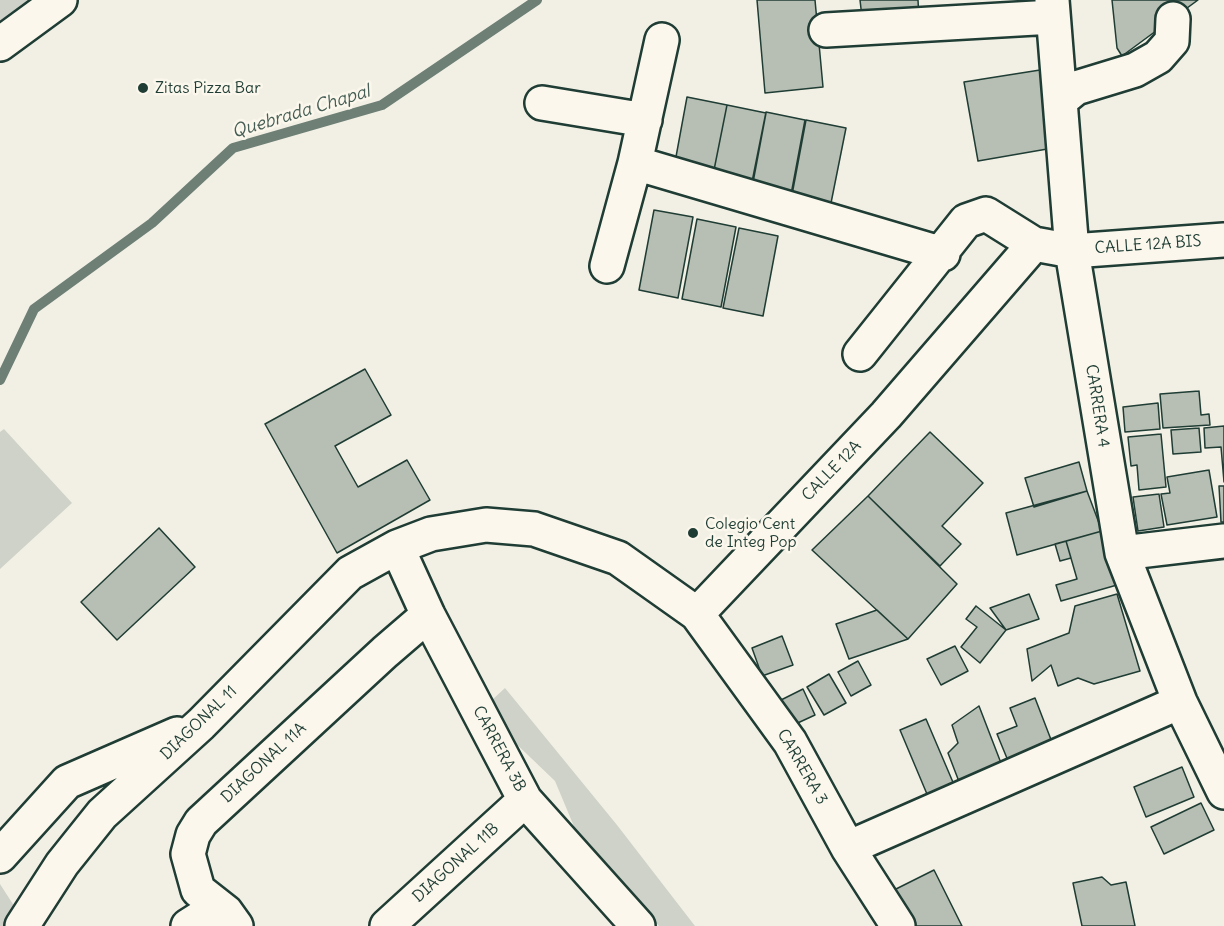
<!DOCTYPE html>
<html>
<head>
<meta charset="utf-8">
<style>
  body { margin:0 }
  canvas { display:block; background:#f2f0e5 }
</style>
</head>
<body>
<canvas width="1224" height="926"></canvas>
<script>
const g = document.querySelector('canvas').getContext('2d');
g.lineJoin = 'round';
function paint(path, color) {
  g.fillStyle = color;
  g.fill(path, 'evenodd');
}
function toPath(rows) {
  const path = new Path2D();
  for (const r of rows) {
    path.moveTo(r[0], r[1]);
    for (let i = 2; i < r.length; i += 2) path.lineTo(r[i], r[i + 1]);
  }
  return path;
}
function strokePath(path, color, width, dash) {
  g.strokeStyle = color;
  g.lineWidth = width;
  g.lineCap = dash ? 'butt' : 'round';
  g.setLineDash(dash || []);
  g.stroke(path);
}
function write(font, color, halo, rows, align = 'center') {
  g.font = font + ' Delius,sans-serif';
  g.lineWidth = 5;
  g.setLineDash([]);
  g.textBaseline = 'middle';
  g.strokeStyle = halo;
  g.fillStyle = color;
  for (const [text, x, y, turn = 0] of rows) {
    g.save();
    g.translate(x, y);
    g.rotate((+turn || 0) * Math.PI / 180);
    g.textAlign = isNaN(turn) ? turn : align;
    if (halo) g.strokeText(text, 0, 0);
    g.fillText(text, 0, 0);
    g.restore();
  }
}
const green = toPath([
  [0,0,63,0,0,30],
  [4,429,72,503,0,569,0,432],
  [505,688,617,825,695,926,659,926,578,836,555,781,507,735,492,700],
  [0,884,18,912,12,926,0,926]
]);
const stream = toPath([
  [0,380,34,309,152,223,233,148,382,105,537,0]
]);
const building = toPath([
  [757,0,815,0,823,87,765,93,757,0],
  [860,0,918,0,919,19,863,26,860,0],
  [1112,0,1198,0,1122,56,1117,48,1112,0],
  [1040,70,1053,148,978,161,964,82,1040,70],
  [687,97,727,105,711,185,673,173,687,97],
  [727,105,766,113,751,193,711,185,727,105],
  [766,112,805,120,790,200,750,192,766,112],
  [806,120,846,128,830,208,791,200,806,120],
  [654,210,693,217,678,298,639,290,654,210],
  [697,219,736,227,721,307,682,299,697,219],
  [739,228,778,236,763,316,723,308,739,228],
  [365,369,391,415,335,446,358,487,407,460,430,500,337,553,265,424,365,369],
  [1199,391,1201,415,1209,414,1210,425,1163,428,1160,394,1199,391],
  [1158,403,1160,429,1125,432,1123,407,1158,403],
  [1224,426,1224,482,1221,447,1205,448,1204,428,1224,426],
  [1199,428,1201,452,1173,454,1171,430,1199,428],
  [930,432,983,483,942,526,961,544,940,566,868,496,930,432],
  [1161,434,1166,487,1139,490,1137,465,1131,466,1128,437,1161,434],
  [1079,462,1087,491,1034,507,1025,478,1079,462],
  [1209,470,1217,517,1167,525,1161,494,1170,493,1167,477,1209,470],
  [1219,486,1224,486,1224,522,1221,522,1219,486],
  [1087,491,1102,531,1017,555,1006,513,1087,491],
  [1159,494,1164,527,1138,531,1133,497,1159,494],
  [868,496,957,584,908,639,812,550,868,496],
  [159,528,195,567,117,640,81,602,159,528],
  [1102,531,1117,585,1061,601,1056,585,1077,579,1066,541,1102,531],
  [1066,541,1071,558,1060,561,1055,544,1066,541],
  [1029,594,1039,619,1006,630,990,608,1029,594],
  [1117,594,1140,671,1094,684,1078,678,1058,686,1051,665,1032,681,1027,649,1069,633,1075,606,1117,594],
  [976,606,1006,630,980,663,961,647,977,627,966,619,976,606],
  [877,610,908,639,849,659,836,624,877,610],
  [782,636,793,665,762,676,752,648,782,636],
  [955,646,968,671,941,685,927,659,955,646],
  [858,661,871,685,851,696,838,672,858,661],
  [829,674,846,703,824,715,807,687,829,674],
  [803,689,815,715,789,727,777,702,803,689],
  [1035,698,1055,750,1011,768,997,734,1017,726,1010,708,1035,698],
  [979,706,1006,776,963,792,948,753,958,743,952,725,979,706],
  [926,719,958,794,932,806,900,730,926,719],
  [1182,767,1194,797,1146,817,1134,787,1182,767],
  [1201,803,1214,830,1164,854,1151,827,1201,803],
  [934,870,962,926,909,926,892,891,934,870],
  [1102,877,1111,885,1126,882,1135,926,1082,926,1073,883,1102,877]
]);
const minor = toPath([
  [1052,0,1072,251,1122,553,1180,702,1224,792],
  [826,30,1053,17],
  [1060,101,1076,88,1135,70,1158,57,1172,41,1173,19],
  [542,103,645,120],
  [635,163,943,254],
  [607,266,635,163,662,40],
  [860,354,966,221,986,214,1034,244],
  [397,547,428,615,525,800,638,926],
  [1122,553,1224,541],
  [697,614,886,415,1034,244,1072,251,1224,240],
  [848,848,1180,702],
  [0,856,67,782,177,734],
  [22,926,62,864,102,814,201,724,350,573,397,547,431,534,486,525,534,529,618,558,697,614,790,742,848,848,898,926],
  [188,926,218,907],
  [236,926,226,912,198,890,188,854,193,835,201,822,385,652,428,615],
  [387,926,525,800]
]);
const major = toPath([
  [0,44,60,0]
]);
const markers = [
  [143,88,6,"#1f3d34"],
  [693,533,6,"#1f3d34"]
];
const poiNames = [
  ["Zitas Pizza Bar",155,88],
  ["Colegio Cent",705,524],
  ["de Integ Pop",705,542]
];
const streetNames = [
  ["CALLE 12A BIS",1148,245,-4],
  ["CARRERA 4",1097,406,81],
  ["CALLE 12A",832,471,-46],
  ["DIAGONAL 11",199,723,-44],
  ["CARRERA 3B",499,749,62],
  ["DIAGONAL 11A",264,763,-43],
  ["CARRERA 3",802,767,60],
  ["DIAGONAL 11B",456,863,-42]
];
const waterNames = [
  ["Quebrada Chapal",301,112,-17]
];
paint(green, '#cfd2c8');
strokePath(stream, '#6e7f75', 10);
paint(building, '#b7beb3');
strokePath(building, '#1f3d34', 1.5);
strokePath(minor, '#1f3d34', 38);
strokePath(major, '#1f3d34', 38);
strokePath(minor, '#fbf7ec', 33);
strokePath(major, '#fbf7ec', 33);
for (const [x, y, r, color] of markers) {
  const dot = new Path2D();
  dot.arc(x, y, r, 0, 2 * Math.PI);
  g.fillStyle = color;
  g.fill(dot);
  strokePath(dot, '#fbf7ec', 2);
}
write('16px', '#1f3d34', '#fbf7ec', poiNames, 'left');
write('16px', '#1f3d34', '#fbf7ec', streetNames);
write('italic 18px', '#465e55', '#fbf7ec', waterNames);
</script>
</body>
</html>
